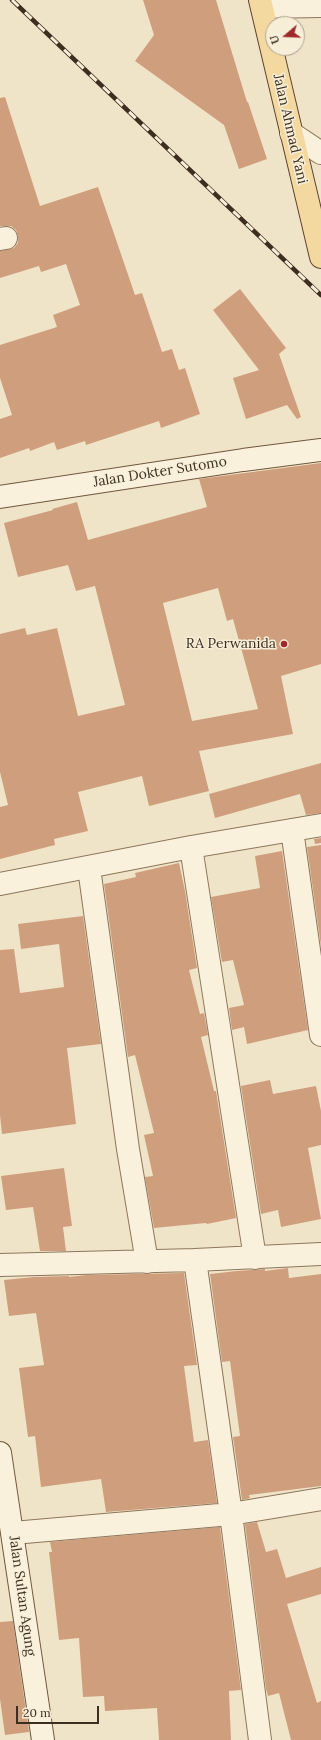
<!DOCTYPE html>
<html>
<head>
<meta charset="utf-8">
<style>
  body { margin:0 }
  #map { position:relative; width:321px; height:1740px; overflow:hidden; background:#f0e4c8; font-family:Lora,serif }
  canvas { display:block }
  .north { position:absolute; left:265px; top:16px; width:40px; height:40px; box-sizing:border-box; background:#f7eed8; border:1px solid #ada18e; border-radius:50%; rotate:251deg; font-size:11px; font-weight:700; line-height:16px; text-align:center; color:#3d2e20 }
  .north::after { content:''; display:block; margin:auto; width:14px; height:18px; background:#9e2a2b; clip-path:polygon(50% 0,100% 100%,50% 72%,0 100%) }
  .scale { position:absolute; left:16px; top:1706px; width:83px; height:18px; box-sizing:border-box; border:2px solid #3d2e20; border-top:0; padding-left:5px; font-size:12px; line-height:14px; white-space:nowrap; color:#3d2e20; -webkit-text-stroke:3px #f7eed8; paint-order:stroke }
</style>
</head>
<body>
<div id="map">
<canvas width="321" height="1740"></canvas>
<div class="north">U</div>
<div class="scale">20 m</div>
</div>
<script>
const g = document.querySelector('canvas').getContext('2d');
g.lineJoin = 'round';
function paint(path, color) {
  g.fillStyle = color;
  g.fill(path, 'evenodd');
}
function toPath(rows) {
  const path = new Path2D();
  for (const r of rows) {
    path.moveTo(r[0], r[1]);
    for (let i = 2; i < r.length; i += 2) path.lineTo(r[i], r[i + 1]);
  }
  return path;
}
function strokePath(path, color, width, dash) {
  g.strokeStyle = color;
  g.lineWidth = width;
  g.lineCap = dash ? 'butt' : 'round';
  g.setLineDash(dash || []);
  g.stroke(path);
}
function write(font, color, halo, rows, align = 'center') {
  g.font = font + ' Lora,serif';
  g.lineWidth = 3;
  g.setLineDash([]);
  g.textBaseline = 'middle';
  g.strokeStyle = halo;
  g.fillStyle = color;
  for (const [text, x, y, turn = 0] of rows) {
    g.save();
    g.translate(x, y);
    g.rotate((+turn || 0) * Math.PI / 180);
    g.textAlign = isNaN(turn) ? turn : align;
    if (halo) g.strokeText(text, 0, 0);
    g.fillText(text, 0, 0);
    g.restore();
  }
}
const building = toPath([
  [143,0,216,0,247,102,248,102,267,159,239,169,224,125,135,61,154,35],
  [5,97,40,206,98,187,135,295,142,293,162,352,172,349,179,370,185,368,200,414,161,428,159,421,86,445,85,441,57,450,54,442,30,451,29,448,0,458,0,419,12,415,0,378,0,345,57,327,53,315,80,305,66,264,41,272,39,266,0,278,0,251,14,248,18,243,18,236,16,230,11,226,0,226,0,98],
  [240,289,286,348,279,354,301,417,297,419,287,405,246,419,233,378,259,370,213,310],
  [321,463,321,664,281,676,293,734,199,751,209,791,149,806,142,776,78,792,88,831,54,839,55,845,0,859,0,807,8,805,0,772,0,634,25,628,27,635,57,628,78,716,125,705,95,586,76,591,68,565,18,577,4,523,53,510,52,509,77,502,88,540,207,507,199,479],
  [218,588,227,621,233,619,258,709,192,721,163,603],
  [321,763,321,813,306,815,300,794,215,818,209,794],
  [321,838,321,843,315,844,314,839],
  [321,845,321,946,307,847],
  [282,851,308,1030,247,1044,244,1027,232,1030,229,1008,244,1005,233,960,222,962,211,897,260,888,255,856],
  [179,863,185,891,197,968,189,970,200,1014,204,1013,208,1035,201,1037,214,1091,216,1091,236,1218,207,1224,206,1223,154,1228,145,1177,153,1176,144,1135,154,1133,135,1055,128,1057,104,884,136,877,135,873],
  [83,916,101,1044,67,1048,76,1124,2,1134,0,1115,0,950,14,949,20,993,64,987,59,944,21,949,18,924],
  [270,1080,273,1094,316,1086,321,1111,321,1145,308,1148,321,1219,281,1227,278,1210,261,1214,241,1086],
  [64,1168,72,1226,63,1227,66,1251,40,1251,33,1207,6,1210,1,1176],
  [288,1268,289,1278,321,1274,321,1486,249,1495,250,1498,242,1500,233,1437,240,1436,230,1361,222,1362,210,1274,237,1271,265,1269,265,1271],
  [184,1273,197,1365,184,1366,194,1442,208,1440,217,1503,106,1512,101,1479,41,1487,35,1436,28,1437,19,1368,44,1365,36,1313,9,1316,4,1280,34,1277,69,1276,69,1277,86,1275],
  [257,1522,266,1552,277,1549,286,1578,321,1567,321,1594,287,1604,317,1703,321,1701,321,1740,291,1740,279,1693,268,1696,266,1689,245,1524],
  [220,1527,241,1690,229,1691,231,1740,159,1740,157,1708,105,1711,104,1696,83,1697,79,1638,59,1640,49,1552,52,1552,50,1542],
  [13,1621,29,1732,5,1735,0,1699,0,1622]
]);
const street = toPath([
  [262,7,321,6],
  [291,133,321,153],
  [0,239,6,238],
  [292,830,321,1035],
  [191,847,255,1258],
  [89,868,128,1149,147,1262],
  [0,884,191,847,321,825],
  [195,1260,321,1254],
  [0,1265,195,1260,231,1514,260,1740],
  [13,1533,231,1514,321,1499]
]);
const secondary = toPath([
  [0,497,243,460,321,450],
  [0,1453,43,1740]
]);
const primary = toPath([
  [260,0,321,257]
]);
const rail = toPath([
  [12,0,321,295]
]);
const markers = [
  [284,644,4,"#9e2a2b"]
];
const streetNames = [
  ["Jalan Ahmad Yani",290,129,77],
  ["Jalan Dokter Sutomo",160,472,-9],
  ["Jalan Sultan Agung",22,1596,82]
];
const poiNames = [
  ["RA Perwanida",276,644]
];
paint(building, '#cf9f7d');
strokePath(street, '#8d765c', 24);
strokePath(secondary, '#6f573f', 24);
strokePath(primary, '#5b4430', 24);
strokePath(street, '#faf1dc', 22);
strokePath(secondary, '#faf1dc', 22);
strokePath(primary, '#f3d9a0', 22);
strokePath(rail, '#3d2e20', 4.5);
strokePath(rail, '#f7eed8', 3, [9]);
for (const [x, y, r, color] of markers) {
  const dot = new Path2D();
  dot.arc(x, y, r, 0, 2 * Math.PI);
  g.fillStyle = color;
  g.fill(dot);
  strokePath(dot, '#f7eed8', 1.5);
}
write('14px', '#3d2e20', '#f7eed8', streetNames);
write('14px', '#3d2e20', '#f7eed8', poiNames, 'right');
</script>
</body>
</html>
